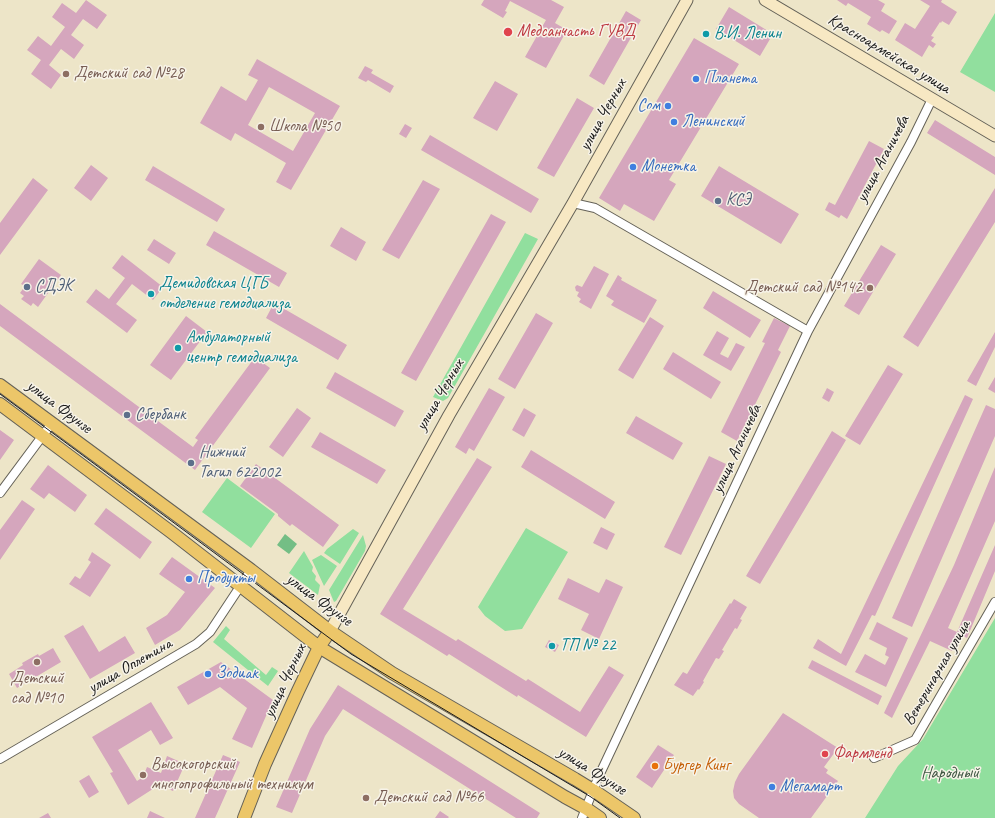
<!DOCTYPE html>
<html>
<head>
<meta charset="utf-8">
<style>
  body { margin:0 }
  canvas { display:block; background:#ede5c8 }
</style>
</head>
<body>
<canvas width="995" height="818"></canvas>
<script>
const g = document.querySelector('canvas').getContext('2d');
g.lineJoin = 'round';
function paint(path, color) {
  g.fillStyle = color;
  g.fill(path, 'evenodd');
}
function toPath(rows) {
  const path = new Path2D();
  for (const r of rows) {
    path.moveTo(r[0], r[1]);
    for (let i = 2; i < r.length; i += 2) path.lineTo(r[i], r[i + 1]);
  }
  return path;
}
function strokePath(path, color, width, dash) {
  g.strokeStyle = color;
  g.lineWidth = width;
  g.lineCap = dash ? 'butt' : 'round';
  g.setLineDash(dash || []);
  g.stroke(path);
}
function write(font, color, halo, rows, align = 'center') {
  g.font = font + ' Caveat,sans-serif';
  g.lineWidth = 3;
  g.setLineDash([]);
  g.textBaseline = 'middle';
  g.strokeStyle = halo;
  g.fillStyle = color;
  for (const [text, x, y, turn = 0] of rows) {
    g.save();
    g.translate(x, y);
    g.rotate((+turn || 0) * Math.PI / 180);
    g.textAlign = isNaN(turn) ? turn : align;
    if (halo) g.strokeText(text, 0, 0);
    g.fillText(text, 0, 0);
    g.restore();
  }
}
const green = toPath([
  [995,13,995,92,960,72],
  [525,233,538,239,448,398,443,401,433,397],
  [227,478,275,514,251,548,202,512],
  [526,528,568,552,522,629,505,631,485,616,478,607],
  [353,529,359,533,340,564,324,553,327,549],
  [363,535,366,546,365,551,336,601,334,602,329,590],
  [304,551,313,567,312,571,316,576,315,580,320,585,318,595,289,573],
  [321,555,337,566,324,586,312,560],
  [995,618,995,818,865,818,898,766,923,739],
  [226,626,230,630,224,639,266,675,272,667,278,671,268,686,213,642]
]);
const forest = toPath([
  [285,534,297,544,289,554,277,545]
]);
const building = toPath([
  [86,0,107,15,97,29,83,19,71,35,84,45,74,59,61,49,49,65,61,75,51,89,31,74,41,60,27,50,38,36,51,46,65,27,52,17,62,3,76,13],
  [484,0,551,0,564,7,555,23,567,30,546,68,525,57,546,20,510,1,505,11,507,12,503,18,481,5],
  [837,0,878,0,885,4,881,11,897,21,889,34,882,30,880,32,867,24,871,17,848,3,846,6],
  [920,0,942,0,941,2,957,12,949,25,942,21,941,23,940,22,931,36,934,37,931,41,936,44,933,48,929,45,922,57,895,40,905,23,915,29,930,6],
  [729,7,773,34,760,56,716,29],
  [626,11,641,20,604,85,589,76],
  [694,38,739,64,669,180,676,184,654,221,624,204,620,211,599,198],
  [257,59,340,106,291,190,276,182,286,163,235,133,231,141,200,123,221,86,246,101,258,80,248,75],
  [269,87,315,113,293,151,248,125],
  [365,66,373,70,371,73,394,86,390,93,368,80,366,82,358,78],
  [495,81,518,94,497,131,473,118],
  [577,98,594,108,554,177,537,168],
  [935,120,995,157,995,175,927,133],
  [405,124,412,128,406,138,399,134],
  [430,135,539,199,531,213,421,150],
  [869,141,884,149,847,219,841,215,839,218,825,210,829,202,835,205],
  [91,165,108,178,91,201,74,188],
  [153,166,225,209,217,222,145,180],
  [719,166,799,214,781,244,701,196],
  [33,178,48,190,0,255,0,223],
  [423,180,440,189,399,259,382,250],
  [995,188,995,222,918,347,903,337],
  [491,214,506,222,416,381,401,373],
  [341,227,366,242,356,261,330,246],
  [214,231,287,273,279,287,206,245],
  [154,239,176,253,169,264,147,250],
  [881,245,896,254,859,315,844,306],
  [122,255,163,287,153,300,132,284,116,304,137,320,127,333,86,302,96,289,109,299,125,278,112,268],
  [39,259,61,275,38,307,33,303,31,306,21,299,24,296,20,293,25,286,21,284],
  [594,266,609,274,591,309,579,302,581,299,577,296,579,292,576,291,575,287,577,285,582,287],
  [618,275,622,278,621,280,657,300,644,323,611,305,614,301,606,296],
  [713,291,761,320,750,338,703,308],
  [274,303,347,345,338,360,266,318],
  [0,304,193,447,198,440,195,438,255,357,270,368,195,470,0,326],
  [536,313,553,323,515,389,498,379],
  [186,316,207,332,171,380,150,365],
  [650,317,664,326,633,379,618,370],
  [774,318,790,326,778,350,781,352,737,441,721,432,765,343,762,342],
  [717,331,729,338,720,354,728,358,736,343,745,347,731,371,703,355],
  [995,332,995,347,976,386,967,381],
  [673,352,721,382,711,399,663,369],
  [888,365,903,374,860,445,845,436],
  [335,372,404,411,395,427,326,388],
  [995,377,995,393,988,389],
  [489,388,505,397,474,451,469,448,466,454,455,447],
  [827,388,834,392,829,402,822,398],
  [965,395,973,399,875,616,872,615,846,666,813,648,818,639,841,654],
  [986,405,995,409,995,436,912,627,892,618],
  [297,408,311,418,283,457,269,447],
  [524,408,536,415,524,437,512,430],
  [636,416,683,443,673,460,626,433],
  [0,430,14,440,0,460],
  [832,431,846,440,760,584,746,576],
  [320,432,386,470,377,484,311,447],
  [531,450,615,502,605,519,521,467],
  [709,456,726,464,681,555,664,547],
  [477,458,492,467,403,609,456,641,458,639,526,681,528,679,580,712,609,666,624,675,586,737,518,695,517,697,449,654,447,656,380,614],
  [256,464,339,525,323,547,292,524,290,526,278,516,278,514,240,486],
  [48,465,87,495,75,512,49,493,44,499,30,489],
  [995,467,995,521,948,628,957,632,995,545,995,571,967,638,959,634,952,651,930,641,892,718,884,713,954,565],
  [22,500,35,509,0,560,0,530],
  [106,508,152,542,140,559,94,524],
  [601,527,615,534,607,550,593,543],
  [92,552,111,565,90,597,69,584,75,576,80,579,91,562,88,560],
  [172,557,215,588,180,630,155,645,146,628,167,615,185,592,159,574],
  [568,578,599,593,606,579,623,587,599,639,581,630,589,614,558,599],
  [734,599,747,607,740,619,742,620,737,629,735,628,722,650,724,651,719,659,716,658,703,681,704,682,699,690,698,689,693,696,674,685,683,672,687,674,730,603,731,604],
  [877,622,908,638,886,687,855,672,865,654,885,665,889,657,885,655,887,648,869,639],
  [83,625,99,652,125,636,135,653,90,679,64,636],
  [549,640,559,645,555,652,545,647],
  [53,648,61,662,17,688,9,674,23,665,22,663,38,654,39,656],
  [812,660,882,696,878,705,808,668],
  [221,662,273,700,252,748,232,739,247,708,220,687,188,705,177,687],
  [338,685,540,813,537,818,516,818,343,709,325,736,292,813,276,807,310,729],
  [151,702,173,738,160,745,151,730,118,750,137,781,143,777,147,767,161,773,167,756,185,764,173,791,159,785,128,805,110,773,113,772,92,737],
  [783,713,838,748,824,767,828,770,826,773,838,781,811,818,759,818,739,804,734,798,733,791,735,782,739,774],
  [658,745,674,755,652,788,636,777],
  [223,755,240,762,215,818,195,818],
  [89,775,99,792,89,798,79,781],
  [150,811,165,818,147,818],
  [440,811,449,817,448,818,435,818],
  [48,813,51,818,39,818]
]);
const street = toPath([
  [573,203,595,208,808,331],
  [0,493,52,423],
  [874,758,915,740,995,602],
  [0,759,196,644,210,632,251,570],
  [582,818,598,778,808,331,911,142,932,99]
]);
const secondary = toPath([
  [765,0,995,136],
  [330,631,449,415,573,203,687,0]
]);
const primary = toPath([
  [0,385,251,570,330,631,392,673,575,779,593,790,634,818],
  [0,404,171,532,319,647,565,797,587,809,600,818],
  [244,818,265,764,298,691,319,647,330,631]
]);
const tram = toPath([
  [0,394,351,654,591,797,620,818]
]);
const markers = [
  [508,32,5,"#e0444e"],
  [706,34,4,"#0f9aa8"],
  [66,74,4,"#8d6e63"],
  [696,79,4,"#3f7fe0"],
  [668,106,4,"#3f7fe0"],
  [674,122,4,"#3f7fe0"],
  [261,127,4,"#8d6e63"],
  [633,167,4,"#3f7fe0"],
  [718,201,4,"#5c6f8a"],
  [27,287,4,"#5c6f8a"],
  [870,288,4,"#8d6e63"],
  [151,294,4,"#0f9aa8"],
  [178,348,4,"#0f9aa8"],
  [127,415,4,"#5c6f8a"],
  [191,463,4,"#5c6f8a"],
  [189,579,4,"#3f7fe0"],
  [552,646,4,"#0f9aa8"],
  [37,662,4,"#8d6e63"],
  [208,674,4,"#3f7fe0"],
  [825,754,4,"#e0444e"],
  [655,766,4,"#e8710a"],
  [143,775,4,"#8d6e63"],
  [772,787,4,"#3f7fe0"],
  [366,798,4,"#8d6e63"]
];
const healthNames = [
  ["Медсанчасть ГУВД",517,32],
  ["Фармленд",833,754]
];
const cultureNames = [
  ["В.И. Ленин",714,34],
  ["Демидовская ЦГБ",159,284],
  ["отделение гемодиализа",159,304],
  ["Амбулаторный",186,338],
  ["центр гемодиализа",186,358],
  ["ТП № 22",560,646]
];
const streetNames = [
  ["Красноармейская улица",889,54,31],
  ["улица Черных",603,115,-61],
  ["улица Аганичева",883,159,-62],
  ["улица Черных",440,395,-60],
  ["улица Фрунзе",59,407,37],
  ["улица Аганичева",737,449,-65],
  ["улица Фрунзе",319,600,36],
  ["улица Оплетина",130,666,-30],
  ["Ветеринарная улица",937,673,-60],
  ["улица Черных",285,681,-65],
  ["улица Фрунзе",592,771,32]
];
const educationNames = [
  ["Детский сад №28",74,74],
  ["Школа №50",269,127],
  ["Детский сад №142",862,288,"right"],
  ["Детский",37,679,"center"],
  ["сад №10",37,699,"center"],
  ["Высокогорский",151,765],
  ["многопрофильный техникум",151,785],
  ["Детский сад №66",374,798]
];
const shopNames = [
  ["Планета",704,79],
  ["Сом",660,106,"right"],
  ["Ленинский",682,122],
  ["Монетка",641,167],
  ["Продукты",197,579],
  ["Зодиак",216,674],
  ["Мегамарт",780,787]
];
const serviceNames = [
  ["КСЭ",726,201],
  ["СДЭК",35,287],
  ["Сбербанк",135,415],
  ["Нижний",199,453],
  ["Тагил 622002",199,473]
];
const foodNames = [
  ["Бургер Кинг",663,766]
];
const parkNames = [
  ["Народный",950,774]
];
paint(green, '#91df9e');
paint(forest, '#74be85');
paint(building, '#d5a6bd');
strokePath(street, '#656258', 10);
strokePath(secondary, '#656258', 13);
strokePath(primary, '#656258', 14);
strokePath(street, '#fff', 8);
strokePath(secondary, '#f7e8c3', 11);
strokePath(primary, '#ecc669', 12);
strokePath(tram, '#1c1c1c', 1);
for (const [x, y, r, color] of markers) {
  const dot = new Path2D();
  dot.arc(x, y, r, 0, 2 * Math.PI);
  g.fillStyle = color;
  g.fill(dot);
  strokePath(dot, '#f7f3e8', 1.5);
}
write('17px', '#be3a42', '#f7f3e8', healthNames, 'left');
write('17px', '#0d838f', '#f7f3e8', cultureNames, 'left');
write('17px', '#1c1c1c', '#f7f3e8', streetNames);
write('17px', '#785e54', '#f7f3e8', educationNames, 'left');
write('17px', '#366cbe', '#f7f3e8', shopNames, 'left');
write('17px', '#4e5e75', '#f7f3e8', serviceNames, 'left');
write('17px', '#c56008', '#f7f3e8', foodNames, 'left');
write('17px', '#3f5643', '#f7f3e8', parkNames);
</script>
</body>
</html>
